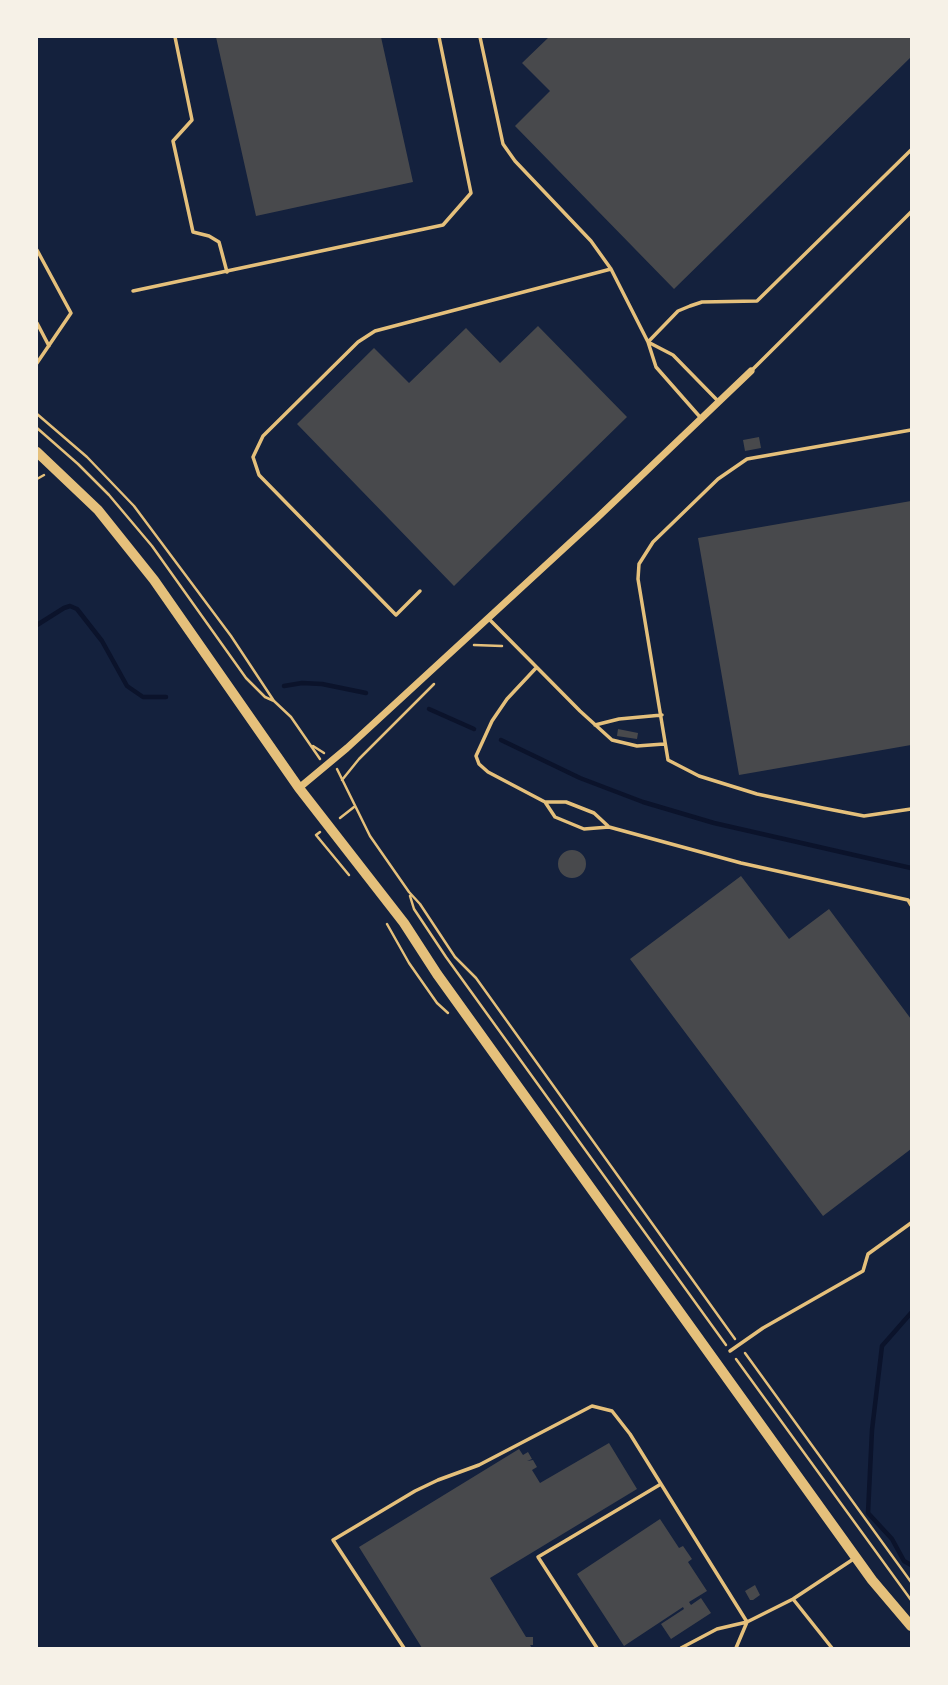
<!DOCTYPE html>
<html>
<head>
<meta charset="utf-8">
<style>
  body { margin:0 }
  #map { position:relative; width:948px; height:1685px; overflow:hidden; background:#14213d; font-family:Figtree,sans-serif }
  canvas { display:block }
  .frame { position:absolute; inset:0; border:38px solid #f6f1e7; pointer-events:none }
</style>
</head>
<body>
<div id="map">
<canvas width="948" height="1685"></canvas>
<div class="frame"></div>
</div>
<script>
const g = document.querySelector('canvas').getContext('2d');
g.lineJoin = 'round';
function toPath(rows) {
  const path = new Path2D();
  for (const r of rows) {
    if (r.length === 3) {
      path.moveTo(r[0] + r[2], r[1]);
      path.arc(r[0], r[1], r[2], 0, 2 * Math.PI);
      continue;
    }
    path.moveTo(r[0], r[1]);
    for (let i = 2; i < r.length; i += 2) path.lineTo(r[i], r[i + 1]);
  }
  return path;
}
function strokePath(path, color, width, dash) {
  g.strokeStyle = color;
  g.lineWidth = width;
  g.lineCap = dash ? 'butt' : 'round';
  g.setLineDash(dash || []);
  g.stroke(path);
}
function paint(path, color) {
  g.fillStyle = color;
  g.fill(path, 'evenodd');
}
const stream = toPath([
  [37,625,64,608,70,606,77,609,102,641,127,686,143,697,166,697],
  [284,686,302,683,322,684,366,693],
  [429,709,474,729],
  [501,740,580,778,643,802,714,823,911,868],
  [911,1313,882,1346,872,1430,868,1513,892,1539,904,1561,911,1565]
]);
const building = toPath([
  [216,37,381,37,413,182,256,216],
  [549,37,911,37,911,57,674,289,515,126,550,91,522,63],
  [538,326,627,417,454,586,297,424,374,348,409,383,466,328,500,363],
  [759,437,761,448,745,451,743,440],
  [911,501,911,745,739,775,698,538],
  [618,729,638,733,637,739,617,736],
  [572,864,14],
  [741,876,789,939,829,909,911,1019,911,1149,823,1216,630,959],
  [609,1443,637,1489,490,1578,526,1637,533,1637,533,1645,530,1645,532,1648,422,1648,359,1547,519,1449,523,1455,528,1452,532,1459,527,1461,533,1460,537,1467,532,1470,540,1483],
  [660,1519,679,1548,683,1546,692,1559,688,1562,707,1591,689,1602,691,1605,701,1598,711,1613,671,1639,661,1624,684,1609,683,1607,624,1646,577,1574],
  [755,1585,760,1595,753,1600,750,1600,745,1591]
]);
const path = toPath([
  [37,414,87,457,134,506,231,636,274,701,291,717,320,759],
  [37,428,78,464,109,495,152,546,246,678,265,697,274,701],
  [37,479,44,475],
  [474,645,502,646],
  [313,746,324,753],
  [337,769,370,836,409,892,420,904,455,957,476,978,735,1339],
  [342,780,359,759,434,684],
  [340,818,354,807],
  [320,832,316,835,349,875],
  [410,896,414,909,446,957,726,1345],
  [387,924,409,963,437,1003,448,1013],
  [745,1353,911,1582],
  [736,1359,911,1600]
]);
const service = toPath([
  [175,37,192,120,173,141,193,232,209,236,219,242,227,272],
  [480,37,503,144,515,161,591,241,611,269,648,342,656,367,700,417],
  [37,250,71,313,37,363],
  [133,291,443,225,471,193,439,37],
  [37,323,49,346],
  [648,342,678,311,690,306,702,302,757,301,911,150],
  [648,342,673,355,718,401],
  [751,371,911,212],
  [911,430,747,459,718,479,653,542,639,564,638,579,668,760,699,776,757,794,823,808,864,816,911,809],
  [420,591,396,615,259,475,253,457,263,436,358,342,375,331,611,269],
  [489,619,580,711,612,740,637,746,664,744],
  [536,668,507,699,492,721,476,756,479,764,488,772,545,802,566,802,594,813,608,826],
  [595,725,619,719,662,715],
  [545,802,555,817,584,829,609,827,741,863,908,900,911,905],
  [730,1351,763,1328,863,1271,868,1254,911,1223],
  [793,1599,832,1648],
  [404,1648,333,1540,415,1491,438,1480,479,1465,592,1406,612,1411,630,1434,661,1484],
  [597,1648,538,1557,661,1484,747,1622,717,1629,681,1648],
  [736,1648,747,1622,793,1599,855,1558]
]);
const minor = toPath([
  [299,788,347,748,597,518,751,371]
]);
const secondary = toPath([
  [37,452,98,510,154,580,299,788,404,923,437,974,872,1580,911,1626]
]);
strokePath(stream, '#0b132b', 4.5);
paint(building, '#48494c');
strokePath(path, '#e5c07b', 2.5);
strokePath(service, '#e5c07b', 3.5);
strokePath(minor, '#e5c07b', 7);
strokePath(secondary, '#e5c07b', 10);
</script>
</body>
</html>
